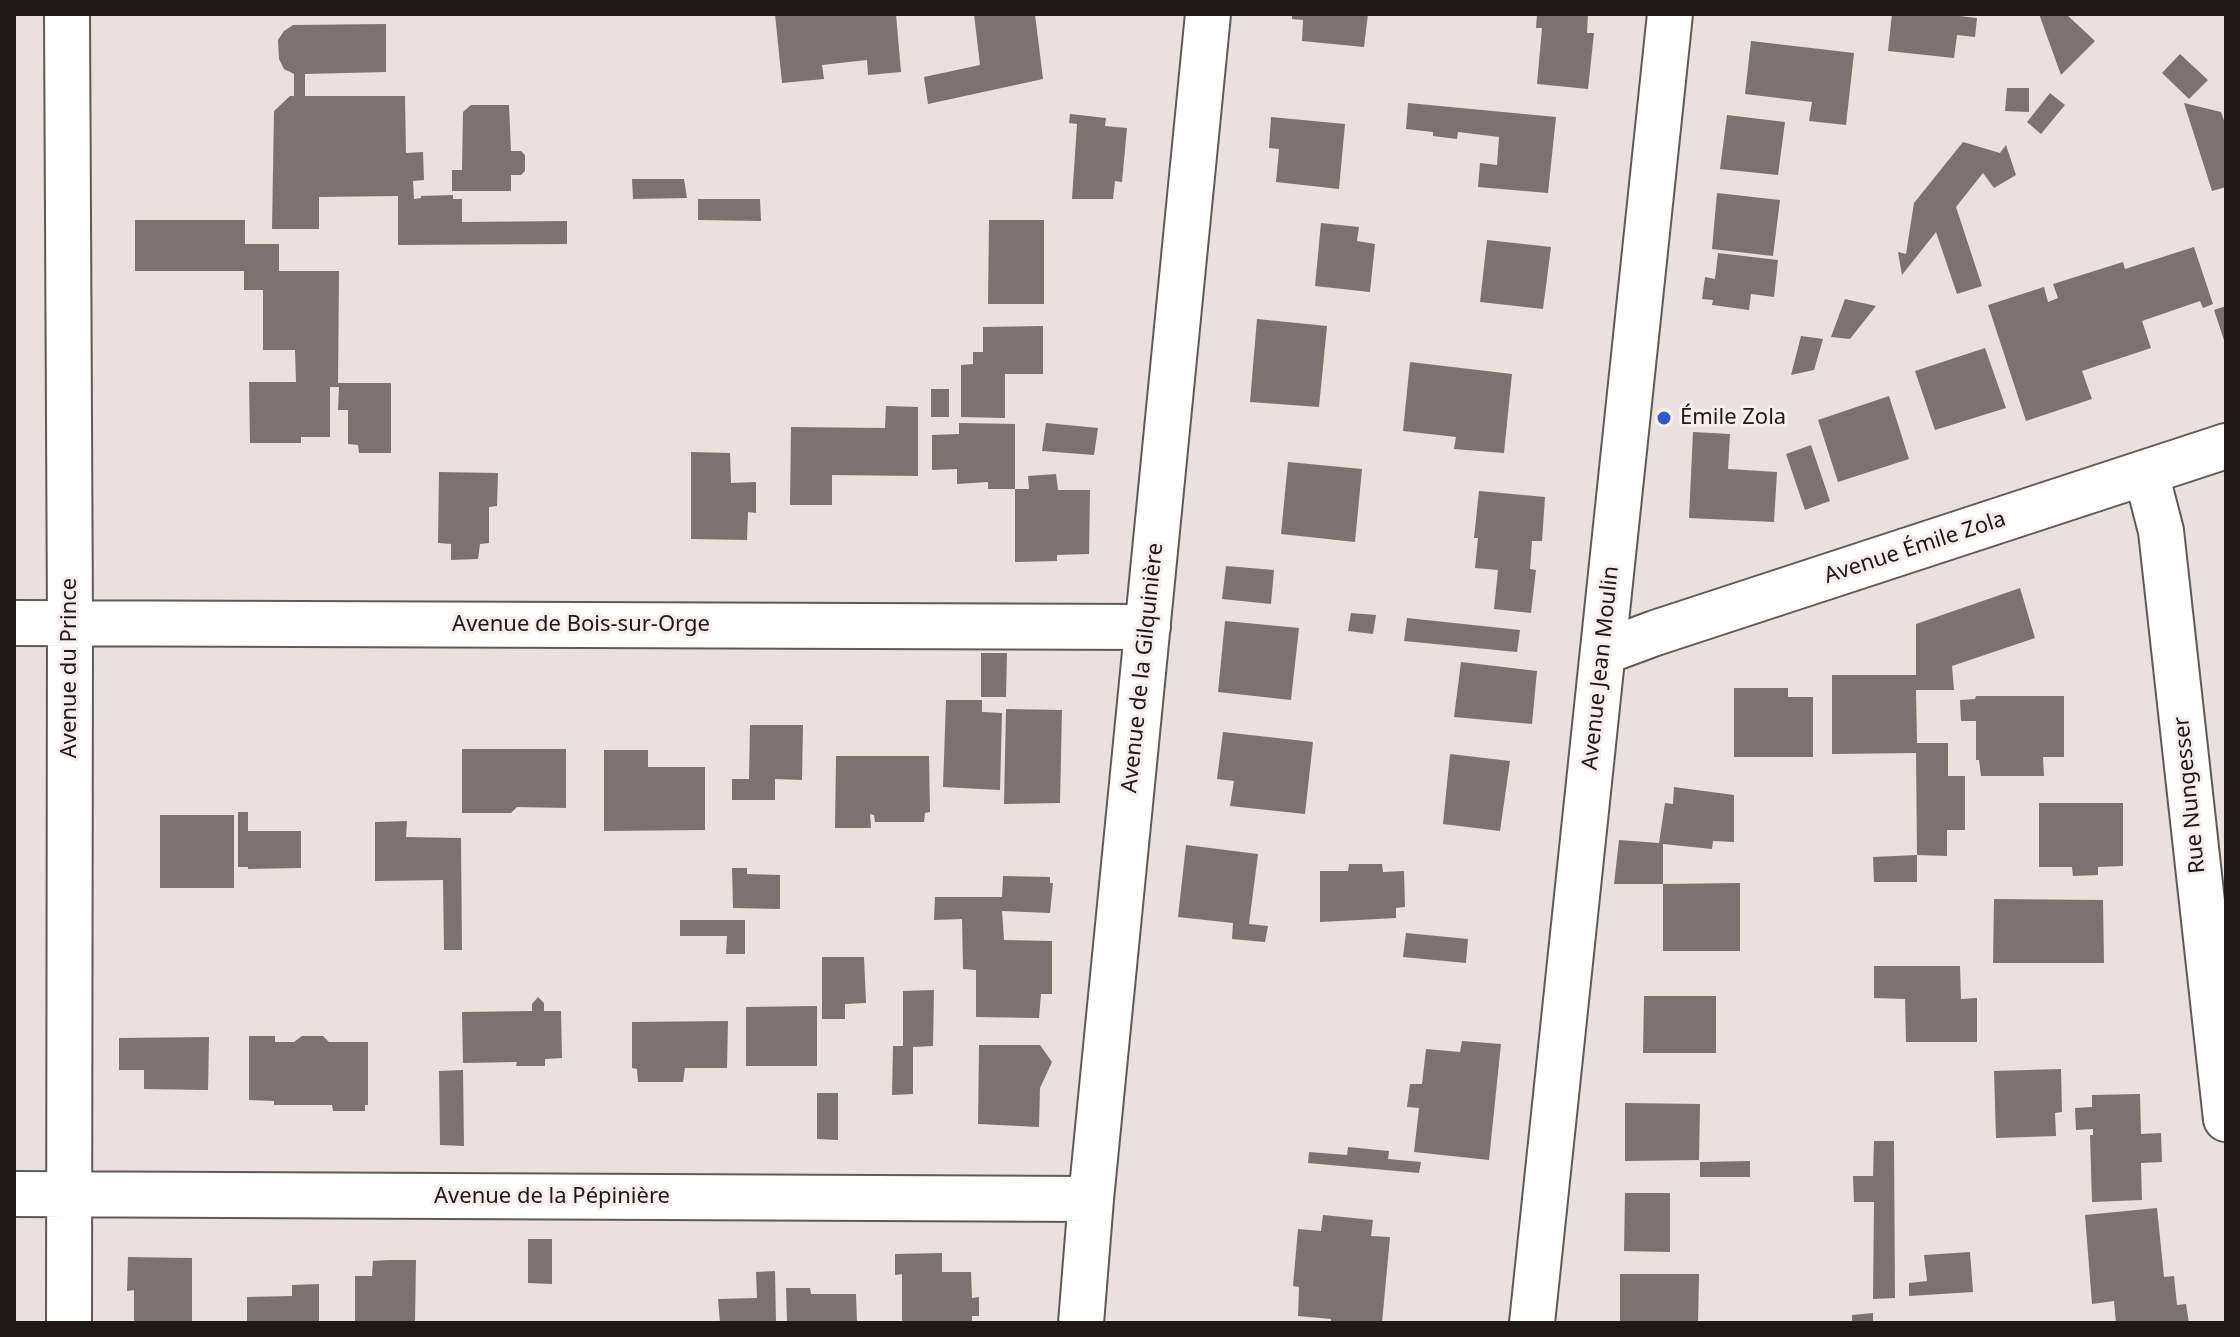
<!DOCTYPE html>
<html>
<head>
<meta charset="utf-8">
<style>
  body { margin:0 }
  #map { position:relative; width:2240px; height:1337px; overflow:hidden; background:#eae0dc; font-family:"Noto Sans",sans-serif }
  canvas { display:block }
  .frame { position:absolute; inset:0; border:16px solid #1d1918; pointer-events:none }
</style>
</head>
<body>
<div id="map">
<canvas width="2240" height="1337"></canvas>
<div class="frame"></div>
</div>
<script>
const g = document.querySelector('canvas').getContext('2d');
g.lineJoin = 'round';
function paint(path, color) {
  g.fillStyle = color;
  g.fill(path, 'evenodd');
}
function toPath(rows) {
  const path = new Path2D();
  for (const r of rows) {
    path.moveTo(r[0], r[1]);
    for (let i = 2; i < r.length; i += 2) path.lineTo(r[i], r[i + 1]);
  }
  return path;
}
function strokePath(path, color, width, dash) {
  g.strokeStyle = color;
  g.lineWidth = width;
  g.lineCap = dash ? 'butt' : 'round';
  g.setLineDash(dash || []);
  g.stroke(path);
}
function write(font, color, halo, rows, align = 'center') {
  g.font = font + ' "Noto Sans",sans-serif';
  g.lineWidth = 6;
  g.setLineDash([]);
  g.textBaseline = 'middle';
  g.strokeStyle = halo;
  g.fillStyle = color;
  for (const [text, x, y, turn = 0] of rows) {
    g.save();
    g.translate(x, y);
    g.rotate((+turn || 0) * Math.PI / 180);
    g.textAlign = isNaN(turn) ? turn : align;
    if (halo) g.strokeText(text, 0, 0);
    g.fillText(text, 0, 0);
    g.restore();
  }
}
const building = toPath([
  [775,14,896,14,901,72,868,75,867,60,822,65,824,79,782,83],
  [974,14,1035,14,1043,79,928,104,924,77,980,65],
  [1292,14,1368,14,1364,47,1302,41,1303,20,1292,19],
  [1537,14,1588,14,1587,33,1594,33,1588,89,1537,84,1542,28,1536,28],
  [1892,14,1959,14,1959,16,1977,18,1975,37,1957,35,1954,58,1888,51],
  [2039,14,2066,14,2095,41,2061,75],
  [386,24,386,72,305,74,305,96,405,96,406,153,423,152,424,180,413,181,414,199,421,198,421,196,453,195,453,199,462,199,462,222,567,221,567,244,398,245,398,196,319,197,319,229,272,229,274,111,290,96,294,96,294,74,284,69,279,59,278,40,284,31,293,25],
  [1751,41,1854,53,1846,125,1809,121,1812,102,1745,94],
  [2180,54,2208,80,2189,99,2162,73],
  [2007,88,2029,88,2029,112,2005,111],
  [2050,93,2065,105,2041,134,2027,122],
  [1408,103,1556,117,1548,193,1478,187,1480,163,1497,165,1499,137,1458,132,1457,139,1433,136,1433,132,1406,129],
  [2184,103,2221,112,2226,126,2226,187,2212,191],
  [471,105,509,105,511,151,521,151,525,155,525,171,521,175,511,175,511,191,452,191,452,170,462,170,463,112],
  [1070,114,1106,118,1105,126,1127,128,1122,182,1115,181,1113,199,1072,199,1077,124,1069,123],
  [1727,115,1785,122,1778,175,1720,169],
  [1271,117,1345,124,1339,189,1276,182,1279,149,1269,148],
  [1963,142,2000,153,2006,145,2016,175,1994,188,1983,173,1956,207,1982,286,1957,294,1936,232,1902,275,1898,252,1906,254,1914,203],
  [632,179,684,179,687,198,633,199],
  [1717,193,1780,200,1773,256,1712,249],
  [698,199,760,199,761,221,698,220],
  [135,220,245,220,245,244,279,244,279,271,339,271,338,383,391,383,391,453,359,453,358,445,348,444,348,410,338,410,339,387,330,387,330,437,301,437,301,443,250,443,249,382,296,382,295,350,263,350,263,290,244,290,244,271,135,271],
  [989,220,1044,220,1044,304,988,304],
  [1321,223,1359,227,1357,241,1375,244,1370,292,1315,286],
  [1487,240,1551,247,1543,309,1480,302],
  [2194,247,2213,304,2203,308,2200,301,2142,321,2151,348,2082,371,2092,399,2026,421,1988,305,2044,287,2048,302,2058,298,2053,284,2123,262,2125,269],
  [1718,253,1778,260,1774,297,1751,294,1749,310,1712,305,1713,300,1702,299,1705,277,1715,279],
  [1845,299,1876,306,1850,339,1831,337],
  [2226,306,2226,343,2225,343,2214,310],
  [1257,319,1327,326,1319,407,1250,402],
  [1043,326,1043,374,1005,374,1005,418,961,417,961,365,973,364,973,352,983,352,983,327],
  [1801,336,1823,339,1814,370,1791,375],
  [1985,348,2006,408,1935,430,1915,371],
  [1410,362,1512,374,1504,453,1454,449,1456,437,1403,431],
  [931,389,949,389,949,417,931,417],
  [1889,396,1909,459,1838,482,1818,420],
  [886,406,918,407,918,476,832,475,832,505,790,505,791,427,885,428],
  [959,423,1015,424,1015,489,1029,489,1028,476,1056,474,1058,490,1090,490,1089,554,1057,555,1057,561,1015,562,1015,489,988,489,988,482,957,484,957,469,932,470,932,435,959,434],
  [1046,423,1098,428,1094,455,1042,451],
  [1693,432,1730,434,1728,469,1777,472,1774,522,1689,518],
  [1811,445,1830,501,1805,510,1786,454],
  [691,452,730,453,731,483,756,482,756,513,748,512,747,540,691,539],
  [1288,462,1362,469,1355,542,1281,534],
  [439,472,498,473,497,506,489,507,489,543,480,544,478,559,451,560,451,544,438,543],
  [1479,491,1545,497,1542,541,1532,541,1530,569,1536,570,1531,613,1494,609,1498,570,1475,568,1478,538,1474,538],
  [1226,566,1274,570,1271,604,1222,599],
  [2020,588,2035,638,1952,666,1954,690,1916,690,1917,743,1948,743,1948,776,1965,776,1965,830,1947,830,1947,856,1917,855,1916,753,1832,754,1832,675,1916,675,1916,624],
  [1351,613,1376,615,1373,634,1348,631],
  [1407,618,1520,630,1517,652,1404,641],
  [1225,621,1299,628,1291,700,1218,692],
  [981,653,1007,653,1006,697,981,697],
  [1461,662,1537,671,1532,724,1454,717],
  [1734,688,1788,688,1788,697,1813,697,1813,757,1734,757],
  [1976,696,2064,696,2064,757,2043,757,2044,776,1981,776,1979,760,1976,760,1976,721,1961,721,1960,700,1975,699],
  [946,700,982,700,982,712,1002,713,1000,790,943,787],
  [1006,709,1062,710,1060,803,1004,804],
  [750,725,803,725,802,780,775,779,775,800,732,800,732,779,749,779],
  [1223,732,1313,742,1305,814,1230,806,1234,781,1217,779],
  [462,749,566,749,566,808,517,807,511,813,462,813],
  [604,750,648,750,648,767,705,767,705,830,604,831],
  [1450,754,1510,761,1500,831,1443,824],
  [836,756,929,756,930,812,925,813,924,822,875,822,874,815,870,814,871,828,835,828],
  [1674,787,1734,795,1734,842,1713,841,1712,849,1663,844,1663,884,1740,883,1740,951,1663,951,1663,884,1614,884,1619,840,1659,843,1665,803,1673,804],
  [2039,803,2123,803,2123,866,2098,867,2098,875,2073,876,2072,867,2039,867],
  [238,812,248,812,248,831,301,831,301,868,248,869,248,867,238,867],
  [160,815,234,815,234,888,160,888],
  [407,821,406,837,461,838,462,950,444,950,443,880,375,881,375,822],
  [1186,845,1258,854,1249,924,1268,926,1265,942,1232,939,1233,923,1178,917],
  [1917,855,1917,882,1874,882,1873,857],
  [1349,864,1382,864,1383,872,1404,871,1405,907,1396,908,1396,918,1320,922,1320,871,1348,871],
  [732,868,747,868,747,874,780,875,780,909,733,908],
  [1003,876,1050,877,1050,883,1053,883,1050,913,1002,911,1004,940,1052,941,1052,994,1041,994,1039,1018,976,1017,976,970,963,969,962,919,934,920,935,897,1002,897],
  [1994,899,2103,900,2104,963,1993,963],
  [680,920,745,920,745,954,726,954,727,936,680,936],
  [1406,933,1468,939,1466,963,1403,957],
  [822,957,864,957,866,1003,845,1004,845,1019,822,1019],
  [1874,966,1960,966,1961,999,1977,998,1977,1042,1906,1042,1905,999,1874,998],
  [934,990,933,1046,913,1047,913,1094,892,1095,893,1046,903,1046,903,991],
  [1644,996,1716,996,1716,1053,1643,1053],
  [538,997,544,1003,544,1011,561,1011,562,1058,545,1059,545,1066,516,1066,517,1062,463,1063,462,1012,532,1011,532,1004],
  [817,1006,817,1066,746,1066,746,1007],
  [728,1021,727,1068,685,1068,683,1082,638,1082,637,1069,632,1068,632,1022],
  [249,1036,275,1036,275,1042,294,1042,302,1036,323,1036,329,1042,368,1042,368,1105,365,1105,365,1111,333,1111,332,1105,274,1105,274,1101,249,1100],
  [209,1037,208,1090,144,1089,144,1070,119,1070,119,1038],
  [1462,1041,1501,1044,1489,1160,1414,1152,1419,1108,1407,1107,1410,1084,1422,1084,1426,1049,1460,1052],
  [979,1045,1040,1045,1052,1062,1040,1088,1039,1127,978,1124],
  [2061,1069,2062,1112,2055,1113,2056,1136,1996,1138,1994,1071],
  [463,1070,464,1146,440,1145,439,1071],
  [817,1093,838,1093,838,1140,817,1139],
  [2140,1094,2141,1134,2161,1133,2162,1162,2141,1163,2142,1200,2092,1202,2090,1135,2093,1135,2093,1129,2076,1130,2075,1108,2092,1107,2092,1095],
  [1625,1103,1700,1104,1699,1160,1625,1161],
  [1874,1141,1894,1141,1895,1298,1873,1299,1874,1202,1854,1202,1853,1176,1873,1176],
  [1348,1147,1389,1151,1388,1159,1421,1162,1419,1173,1308,1163,1309,1152,1347,1155],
  [1750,1161,1750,1177,1700,1177,1700,1162],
  [1625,1193,1670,1193,1670,1252,1624,1251],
  [2157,1208,2164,1277,2174,1276,2177,1305,2186,1304,2189,1323,2116,1323,2114,1301,2092,1304,2085,1215],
  [1323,1215,1373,1220,1371,1236,1390,1237,1382,1323,1331,1323,1331,1319,1298,1316,1299,1287,1293,1286,1298,1229,1321,1231],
  [528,1239,552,1239,552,1284,528,1283],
  [1970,1252,1973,1292,1909,1296,1909,1283,1927,1281,1924,1255],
  [942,1253,942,1272,971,1272,972,1298,979,1297,979,1316,972,1316,972,1323,902,1323,902,1274,895,1275,895,1254],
  [128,1257,192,1258,192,1323,134,1323,134,1290,127,1291],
  [389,1260,416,1260,415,1323,355,1323,355,1276,372,1276,373,1261],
  [775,1271,776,1323,720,1323,718,1299,757,1298,756,1272],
  [1620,1274,1699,1274,1698,1323,1620,1323],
  [319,1284,319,1323,247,1323,247,1297,292,1296,292,1285],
  [786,1288,810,1288,811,1294,856,1294,857,1323,787,1323],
  [1873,1313,1873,1323,1852,1323,1852,1315]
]);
const street = toPath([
  [67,14,70,622,69,1323],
  [2146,473,2161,531,2226,1119],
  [14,623,1148,627],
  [1604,652,1655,633,2226,446],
  [14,1194,1091,1199],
  [1081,1323,1091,1199,1208,14],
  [1532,1323,1670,14]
]);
const markers = [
  [1664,418,8,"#3358c8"]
];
const poiNames = [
  ["Émile Zola",1680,418]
];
const streetNames = [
  ["Avenue Émile Zola",1915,548,-18],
  ["Avenue de Bois-sur-Orge",581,625],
  ["Avenue du Prince",70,668,-90],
  ["Avenue de la Gilquinière",1143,668,-84],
  ["Avenue Jean Moulin",1601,668,-84],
  ["Rue Nungesser",2190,795,-96],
  ["Avenue de la Pépinière",552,1197]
];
paint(building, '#7c7272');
strokePath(street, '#615955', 48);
strokePath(street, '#fff', 44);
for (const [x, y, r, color] of markers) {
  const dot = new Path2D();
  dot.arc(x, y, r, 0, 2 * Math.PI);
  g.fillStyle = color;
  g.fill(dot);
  strokePath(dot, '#f7ede9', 3);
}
write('22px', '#1d1918', '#f7ede9', poiNames, 'left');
write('22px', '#1d1918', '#f7ede9', streetNames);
</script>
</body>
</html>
